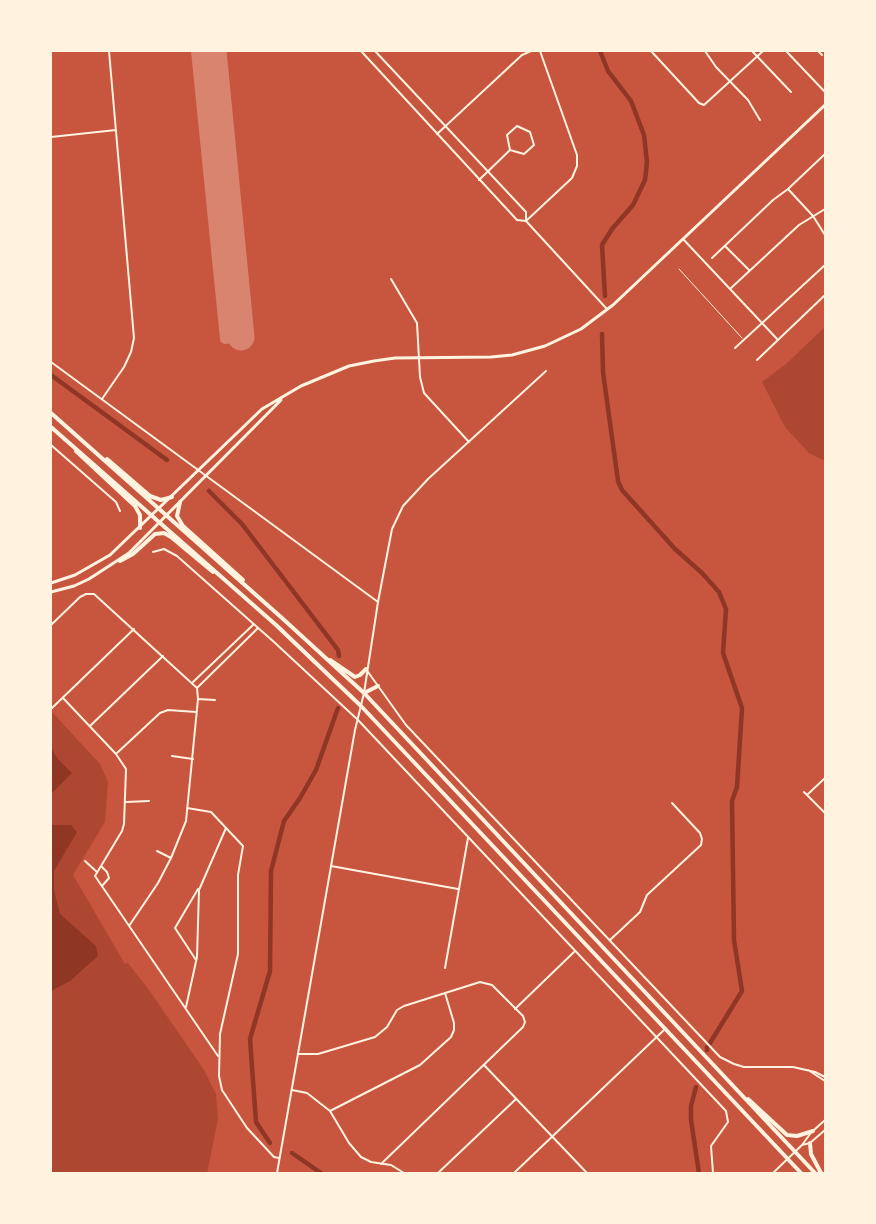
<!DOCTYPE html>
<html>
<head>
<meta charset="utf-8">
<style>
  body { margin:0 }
  #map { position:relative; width:876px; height:1224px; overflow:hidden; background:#c8553d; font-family:"Sofia Sans Condensed",sans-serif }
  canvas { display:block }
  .frame { position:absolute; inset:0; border:52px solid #fff3e0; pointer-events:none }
</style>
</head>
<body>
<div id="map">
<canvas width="876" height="1224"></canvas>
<div class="frame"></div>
</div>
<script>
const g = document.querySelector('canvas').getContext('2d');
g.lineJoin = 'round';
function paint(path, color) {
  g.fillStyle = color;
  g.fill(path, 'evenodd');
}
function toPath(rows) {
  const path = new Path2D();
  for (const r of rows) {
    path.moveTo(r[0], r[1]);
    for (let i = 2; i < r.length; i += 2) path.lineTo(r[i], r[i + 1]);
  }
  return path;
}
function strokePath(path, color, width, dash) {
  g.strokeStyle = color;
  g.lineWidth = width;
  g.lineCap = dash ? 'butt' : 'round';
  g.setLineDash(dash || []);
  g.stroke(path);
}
const green = toPath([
  [825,327,825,461,809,453,785,427,762,382,786,364],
  [51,711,100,764,108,782,105,822,73,875,125,964,128,963,149,990,204,1070,216,1094,218,1119,207,1173,51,1173]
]);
const water = toPath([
  [51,747,57,758,72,773,51,794],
  [51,825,71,825,77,832,54,871,54,891,60,914,96,946,98,956,70,981,51,991]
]);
const canal = toPath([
  [600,51,608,71,631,101,644,135,647,162,645,180,633,205,612,229,602,245,605,296],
  [602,334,603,372,618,481,622,490,675,549,702,573,719,592,726,609,723,653,742,708,737,787,732,801,734,940,742,991,710,1043],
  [51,375,167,460],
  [209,491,242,524,338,650,339,656],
  [707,1050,707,1047],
  [696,1087,691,1106,691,1120,699,1173],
  [270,1143,256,1122,250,1039,270,971,271,871,284,821,300,798,316,770,338,708],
  [292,1153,321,1173]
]);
const taxiway = toPath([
  [196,51,225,339,241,337]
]);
const runway = toPath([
  [213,51,241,337]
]);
const service = toPath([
  [679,269,742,338]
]);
const minor = toPath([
  [361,51,517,220,526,221],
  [375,51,526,212,526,221,606,308],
  [651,51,699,103,704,105,763,51],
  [705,51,716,67,748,100,760,120],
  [752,51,791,92],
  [786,51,825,92],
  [818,51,822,55],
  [437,134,522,55,531,51],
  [51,137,116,130],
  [479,180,510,150,524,154,534,145,530,132,517,126,507,135,510,150],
  [788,189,813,216,825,235],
  [526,221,572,178,577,166,577,155,540,51],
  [683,239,778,340],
  [725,246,749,270],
  [712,258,773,200,788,189,825,154],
  [391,279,417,323,420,377,424,393,469,442],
  [730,289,799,225,825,209],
  [735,348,825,265],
  [757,360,825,295],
  [102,399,124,367,131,352,134,338,109,51],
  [51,445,116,502,120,511],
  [153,552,164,549,177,556,274,642,358,720,726,1111,728,1122,711,1146,713,1173],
  [378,602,392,529,403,506,428,479,546,371],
  [51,625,80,597,86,594,94,594,197,688,198,699,186,821,171,858,158,883,129,926],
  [368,672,406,725,720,1057,734,1064,744,1067,793,1067,815,1072,825,1077],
  [193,682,254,624],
  [197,688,258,628],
  [63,698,116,754,126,769,124,824,122,831,95,876,218,1056],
  [198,699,215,700],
  [52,708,134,629],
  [90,726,163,656],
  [117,753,160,713,168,710,196,712],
  [172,756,193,759],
  [804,792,825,813],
  [807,795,825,778],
  [126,802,149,801],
  [187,808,211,812,243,846,238,875,238,954,220,1034,219,1076,222,1090,247,1128,274,1157,279,1158],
  [157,851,171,858],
  [85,861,97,872],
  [101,866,107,872,109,878,102,886],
  [331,866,458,889],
  [610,940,640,912,647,895,701,845,702,839,700,833,672,803],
  [196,960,175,928,198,889],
  [445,968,468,838],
  [186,1007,197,957,199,890,226,828],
  [515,1009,574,952],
  [298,1054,318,1054,375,1037,387,1027,397,1010,404,1006,480,982,492,985,523,1016,525,1022,523,1027,381,1164],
  [484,1065,587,1173],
  [808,1070,825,1081],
  [292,1090,307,1093,330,1111,349,1143,361,1157,371,1162,391,1165,404,1173],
  [330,1111,420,1065,451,1037,454,1030,454,1023,445,993],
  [814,1130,825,1120],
  [802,1145,810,1143,825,1130],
  [438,1173,516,1099],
  [514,1173,664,1030],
  [773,1173,802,1145,810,1134]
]);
const tertiary = toPath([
  [51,362,378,602,364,693,355,730,277,1173]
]);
const secondary = toPath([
  [51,583,75,575,110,555,262,409,301,386,349,366,374,361,395,358,491,357,512,355,545,346,581,329,613,305,825,105],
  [51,592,74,586,89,579,129,553,281,400]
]);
const trunk = toPath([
  [51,413,282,618,364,693,815,1173],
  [51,427,276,625,361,706,801,1173],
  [76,451,135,506,140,515,140,528],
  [107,459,150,496,161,500,172,497],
  [180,502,177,516,183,526,243,580],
  [120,561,133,554,155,534,164,533,171,537,213,572],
  [330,660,355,677,360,675,366,669],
  [364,693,378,686],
  [748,1099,787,1135,797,1136,813,1131],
  [810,1143,811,1154,821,1173]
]);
paint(green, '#ae4732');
paint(water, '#8f3625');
strokePath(canal, '#8f3625', 4.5);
strokePath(taxiway, '#d8846e', 10);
strokePath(runway, '#d8846e', 27);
strokePath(service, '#fff3e0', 1);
strokePath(minor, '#fff3e0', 2);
strokePath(tertiary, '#fff3e0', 2);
strokePath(secondary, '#fff3e0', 3);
strokePath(trunk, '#fff3e0', 4);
</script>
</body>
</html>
